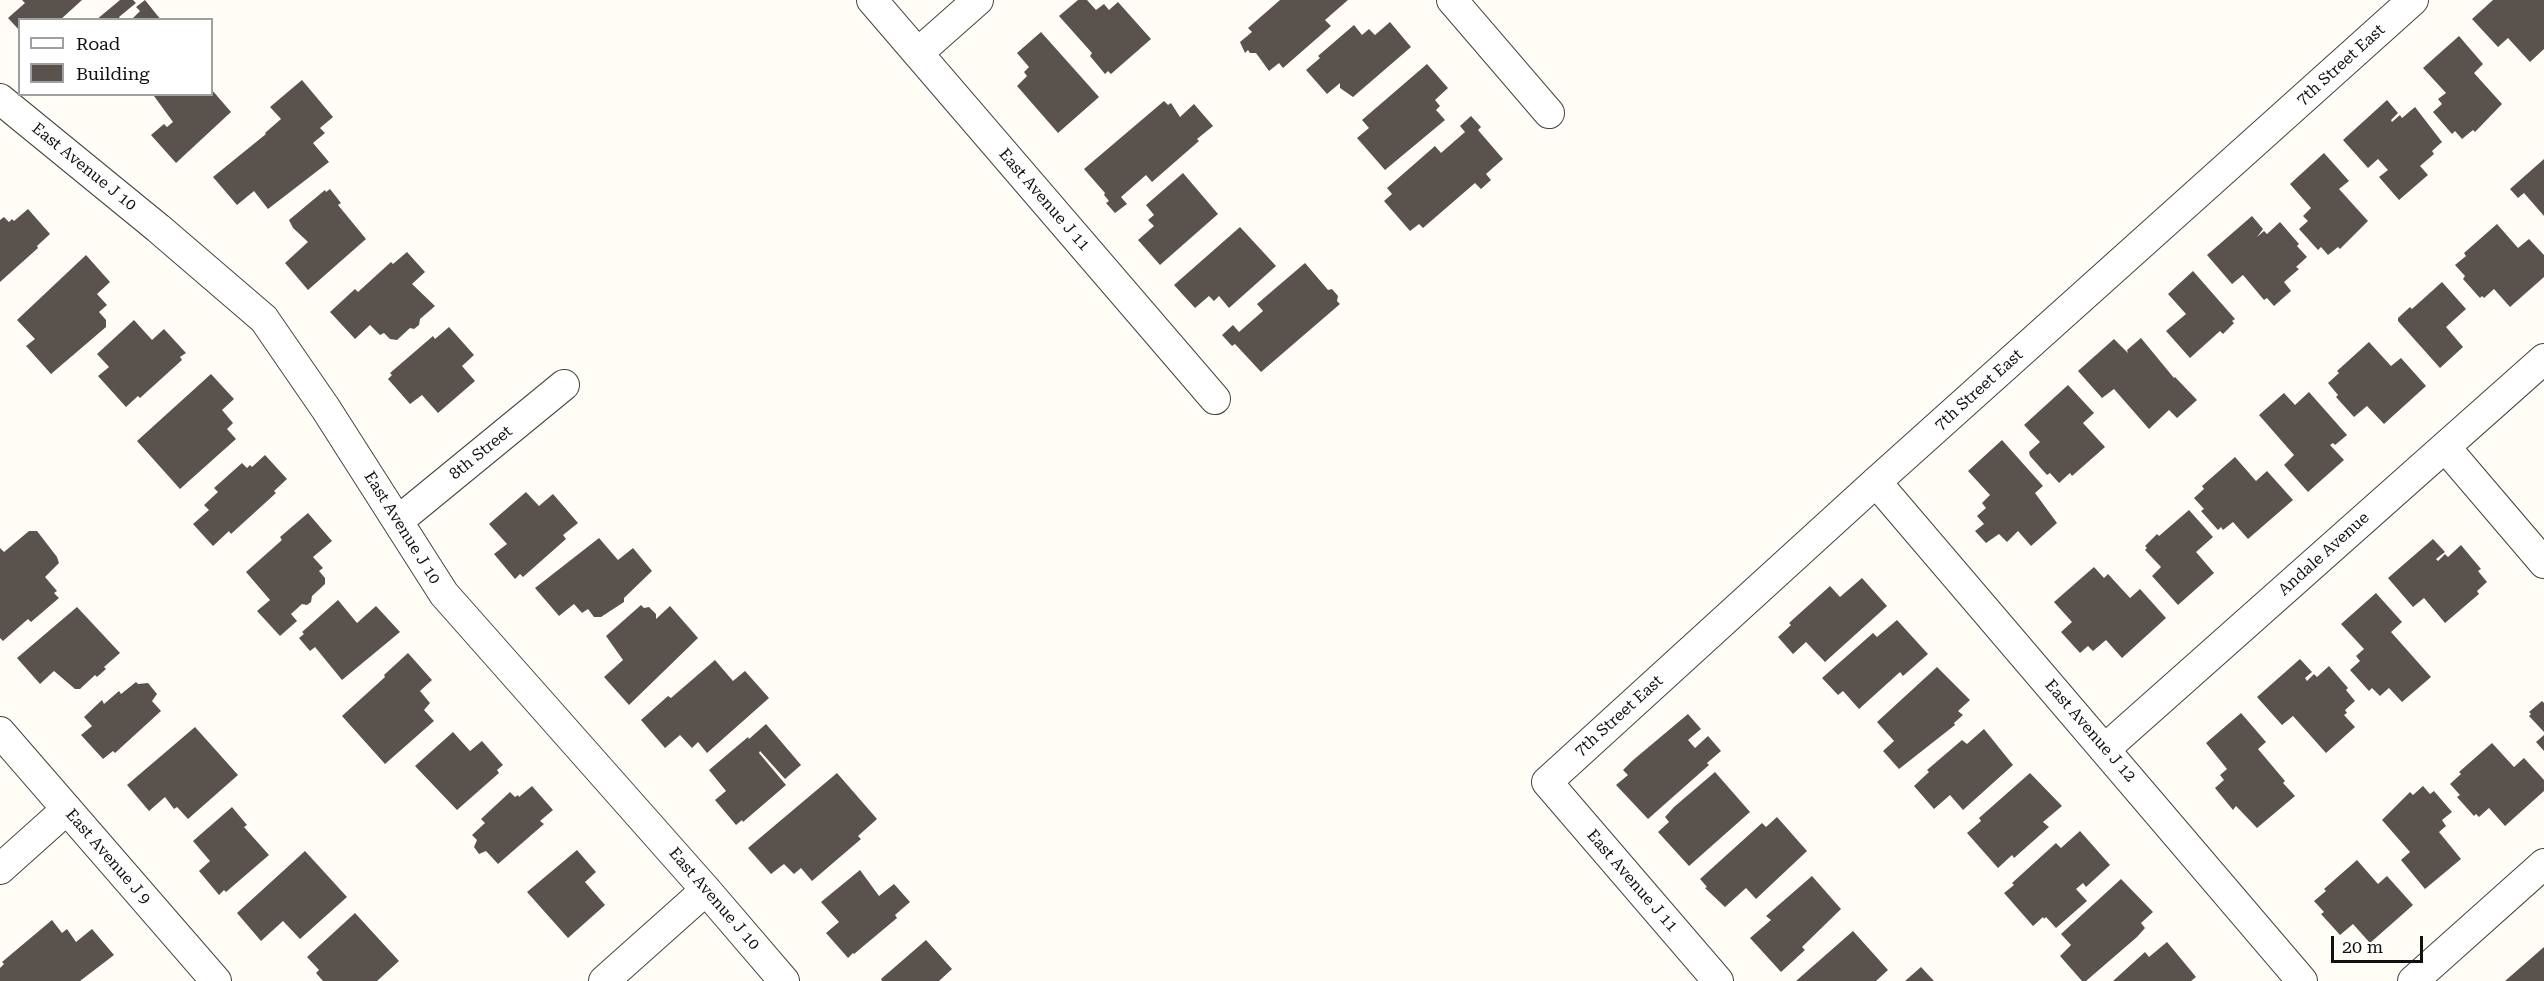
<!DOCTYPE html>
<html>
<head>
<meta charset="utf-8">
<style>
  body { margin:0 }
  #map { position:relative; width:2544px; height:981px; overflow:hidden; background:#fffdf5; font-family:"Roboto Serif",serif }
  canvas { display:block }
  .legend { position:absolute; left:18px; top:18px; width:195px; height:78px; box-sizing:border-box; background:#fff; border:2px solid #a0a0a0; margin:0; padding:8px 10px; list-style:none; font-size:18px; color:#111 }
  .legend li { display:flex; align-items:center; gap:12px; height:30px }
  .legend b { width:30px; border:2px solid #a0a0a0 }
  .scale { position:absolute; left:2331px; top:936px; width:92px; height:27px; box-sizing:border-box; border:3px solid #111; border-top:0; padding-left:8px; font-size:18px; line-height:21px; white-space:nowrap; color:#111; -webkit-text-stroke:4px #fff; paint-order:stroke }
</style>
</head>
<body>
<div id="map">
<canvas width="2544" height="981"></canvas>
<ul class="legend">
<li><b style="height:8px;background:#fff"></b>Road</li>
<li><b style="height:16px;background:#5a524d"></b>Building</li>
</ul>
<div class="scale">20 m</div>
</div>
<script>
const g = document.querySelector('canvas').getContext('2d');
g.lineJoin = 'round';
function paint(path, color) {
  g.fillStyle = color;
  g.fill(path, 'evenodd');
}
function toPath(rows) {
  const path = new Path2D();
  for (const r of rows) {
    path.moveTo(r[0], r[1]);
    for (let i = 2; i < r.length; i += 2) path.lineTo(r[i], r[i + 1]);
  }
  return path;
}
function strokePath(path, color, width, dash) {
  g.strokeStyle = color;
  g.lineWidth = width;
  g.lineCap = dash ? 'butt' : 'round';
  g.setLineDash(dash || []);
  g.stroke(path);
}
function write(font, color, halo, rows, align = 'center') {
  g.font = font + ' "Roboto Serif",serif';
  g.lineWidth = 6;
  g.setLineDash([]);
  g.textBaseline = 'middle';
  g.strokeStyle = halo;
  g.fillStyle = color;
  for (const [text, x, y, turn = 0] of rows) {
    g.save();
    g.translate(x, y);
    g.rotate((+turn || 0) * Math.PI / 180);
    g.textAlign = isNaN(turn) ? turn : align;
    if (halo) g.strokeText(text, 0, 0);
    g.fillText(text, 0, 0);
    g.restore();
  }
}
const building = toPath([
  [22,0,82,0,60,20,20,20,20,31,8,18,25,3],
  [120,0,133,0,136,3,119,17,121,20,96,20],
  [145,0,161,20,131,20,140,11,136,7],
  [1078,0,1087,0,1096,10,1104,4,1109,10,1118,2,1151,39,1111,74,1108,71,1105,74,1090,56,1092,53,1059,16],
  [1280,0,1348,0,1325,20,1331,26,1283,68,1279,63,1269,71,1256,53,1250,53,1248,50,1245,53,1240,42,1252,32,1248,28],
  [2493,0,2544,0,2544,49,2530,62,2508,38,2498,47,2472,19],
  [1390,22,1411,47,1353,97,1340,88,1340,83,1327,94,1306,70,1320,58,1318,56,1354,25,1362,35,1369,29,1375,35],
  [1041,32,1099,97,1058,133,1017,86,1027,76,1024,72,1029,67,1017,53],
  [2459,36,2483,64,2474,73,2502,104,2475,132,2473,130,2462,139,2455,131,2452,134,2433,112,2442,104,2438,99,2446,93,2423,68],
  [1427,64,1448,88,1435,100,1440,106,1436,110,1445,120,1385,170,1357,138,1369,128,1362,120],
  [302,80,333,117,320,128,325,133,313,143,329,162,268,209,254,191,237,205,213,177,266,134,265,133,281,119,270,107],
  [212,90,231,112,176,163,151,135,164,124,167,127,173,122,154,96,212,94],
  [2387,100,2398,113,2391,120,2392,122,2400,115,2402,118,2415,107,2442,142,2432,151,2434,154,2420,166,2428,175,2399,200,2379,177,2388,170,2378,159,2368,168,2343,140],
  [1164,101,1168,105,1171,103,1180,117,1194,104,1213,126,1197,139,1199,141,1152,182,1146,175,1121,197,1127,204,1115,213,1106,203,1109,201,1104,195,1105,193,1084,169],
  [1471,116,1481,127,1478,130,1503,159,1486,174,1491,180,1481,189,1475,183,1423,228,1419,224,1410,231,1384,201,1392,194,1387,188,1435,146,1441,153,1465,132,1460,126],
  [2324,153,2349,181,2339,189,2368,221,2340,249,2338,247,2328,255,2321,247,2318,250,2299,229,2308,221,2303,216,2311,208,2290,184],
  [2544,159,2544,216,2524,193,2518,198,2510,189],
  [1183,173,1218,214,1160,265,1138,240,1154,226,1148,220,1154,215,1146,205],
  [330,189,341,203,338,205,366,239,308,290,285,263,308,242,293,228,289,220,325,190,326,192],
  [28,209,50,234,37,246,38,248,0,282,0,220,4,217,9,222,12,219,14,221],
  [2252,216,2263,229,2257,237,2264,231,2267,234,2280,222,2299,244,2297,246,2307,257,2296,267,2299,269,2284,282,2291,291,2274,306,2267,298,2264,300,2243,275,2232,284,2207,255],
  [2497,224,2518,248,2529,239,2544,255,2544,277,2510,307,2494,289,2484,298,2482,296,2480,298,2463,279,2465,276,2455,265,2466,256,2464,253],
  [1240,227,1276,266,1229,308,1219,296,1214,301,1209,296,1195,308,1174,285],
  [407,252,425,272,412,284,435,306,420,319,419,325,414,329,410,328,397,340,390,339,384,333,380,335,370,325,355,339,330,312,355,289,358,292,391,262,393,264],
  [86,255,110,282,97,294,107,305,99,312,106,320,106,327,51,374,26,346,35,339,17,320],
  [1305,263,1328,290,1332,289,1338,296,1337,301,1340,304,1261,372,1235,344,1232,346,1222,335,1233,325,1239,332,1263,311,1257,304],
  [2193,271,2235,319,2232,321,2234,323,2223,334,2220,331,2190,358,2166,331,2186,314,2168,294],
  [2442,282,2466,309,2446,327,2463,347,2440,368,2398,321,2398,318,2410,307,2412,309],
  [134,320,152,340,164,329,186,353,180,357,182,360,140,398,138,396,126,407,98,376,109,367,97,354],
  [449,327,474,355,462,366,475,381,438,413,422,395,410,404,388,379,392,375,390,373,433,336,435,339],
  [2141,338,2174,378,2175,377,2197,400,2177,418,2169,410,2149,429,2114,389,2102,398,2078,371,2114,339,2128,353,2127,350],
  [2369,342,2391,366,2401,358,2426,386,2384,424,2367,406,2354,417,2336,397,2338,395,2328,383,2339,373,2337,371],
  [211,374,234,399,222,410,233,423,227,429,236,439,180,489,137,441],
  [2068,385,2094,413,2083,423,2105,447,2072,476,2070,473,2059,483,2050,473,2047,475,2030,456,2029,452,2040,442,2024,425],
  [2309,392,2347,435,2335,445,2333,443,2330,445,2344,460,2308,492,2284,465,2294,455,2259,415,2284,393,2295,405],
  [2002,440,2043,486,2035,493,2057,523,2031,546,2018,531,2007,542,1999,534,1986,543,1975,531,1984,524,1977,516,1986,508,1982,503,1990,495,1968,471],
  [265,455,287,479,274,491,276,493,231,534,229,531,213,546,193,524,209,510,204,505,218,492,214,488,242,463,247,468,250,465,252,467],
  [2235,457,2256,481,2267,471,2293,500,2248,539,2233,522,2223,530,2221,527,2218,530,2201,511,2204,509,2194,498,2204,489,2202,486],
  [526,492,539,506,553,494,578,523,563,535,566,539,523,577,520,574,515,579,494,554,507,544,489,524],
  [2189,510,2213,537,2196,552,2214,573,2178,605,2152,576,2161,567,2145,550,2147,548,2145,546,2157,534,2159,536],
  [308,513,332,541,313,557,323,568,319,571,325,578,325,584,312,596,311,602,307,605,302,604,291,614,297,621,280,636,257,611,270,600,246,572,282,540,280,537],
  [29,531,37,531,57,557,59,563,45,577,57,591,54,593,59,598,31,622,28,619,3,641,0,638,0,548,4,552],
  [599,538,618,560,633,548,652,571,624,598,624,602,601,617,594,617,588,609,582,613,574,604,559,616,535,588],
  [2433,539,2445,552,2436,559,2438,561,2445,554,2448,557,2461,545,2481,569,2478,571,2487,582,2477,591,2479,594,2445,623,2424,598,2413,607,2388,578],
  [2094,567,2104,578,2108,574,2130,598,2140,589,2166,618,2122,658,2106,640,2093,651,2088,646,2080,653,2061,632,2072,622,2054,602],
  [1862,578,1887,606,1825,662,1806,642,1793,654,1778,637,1791,625,1789,623,1830,586,1840,597],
  [2376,593,2402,622,2391,632,2431,677,2402,702,2389,688,2380,696,2372,688,2369,691,2350,670,2360,661,2356,656,2364,649,2341,624],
  [338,600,357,623,376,606,400,632,342,680,315,647,310,651,299,638,304,634,302,632],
  [641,605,644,608,649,607,656,614,656,619,670,606,698,638,629,705,604,677,623,660,606,636],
  [77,607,120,653,104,667,106,669,97,677,95,675,80,689,75,689,54,671,40,684,17,658],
  [1897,620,1928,654,1903,676,1900,672,1859,709,1843,691,1838,695,1822,678,1873,633,1877,637],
  [408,653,432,680,420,691,430,703,424,710,434,721,385,764,342,716,385,677,384,675],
  [2300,659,2312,672,2305,678,2307,681,2314,674,2317,677,2329,666,2348,688,2346,690,2355,701,2345,710,2347,713,2344,715,2355,727,2326,753,2293,716,2282,725,2257,697],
  [715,660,733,681,745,671,769,698,707,753,698,742,692,748,680,735,665,748,641,720,668,696,671,698],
  [1937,667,1970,700,1958,711,1963,715,1954,723,1955,725,1899,769,1883,751,1894,741,1877,722],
  [136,682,138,684,148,683,157,694,152,701,161,711,115,753,113,751,103,759,81,735,92,726,84,717,102,700,104,704,119,691,121,694],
  [2542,701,2544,703,2544,732,2529,716,2531,714,2529,712],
  [2241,713,2266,742,2258,749,2285,781,2283,783,2295,796,2257,828,2236,806,2233,810,2215,788,2224,780,2220,775,2227,769,2206,743],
  [1688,714,1701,729,1688,740,1695,748,1708,736,1721,751,1707,763,1709,765,1648,819,1616,785,1628,775,1623,770,1632,761],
  [766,724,801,765,785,779,760,751,759,753,786,785,743,822,742,820,736,825,715,800,726,791,709,770,748,737,749,739],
  [195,727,238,775,188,819,177,807,174,809,165,797,149,811,127,785],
  [1984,729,2013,765,1963,810,1950,795,1934,809,1914,786,1929,772,1927,770,1962,740,1967,744],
  [453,732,470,751,482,741,503,765,497,770,499,773,457,810,415,766],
  [2544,735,2544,751,2536,742],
  [2492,743,2514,767,2524,758,2544,780,2544,791,2505,826,2489,808,2479,817,2476,814,2474,816,2457,797,2460,795,2450,784,2461,774,2459,772],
  [1715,772,1750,812,1689,866,1658,832,1669,822,1665,817,1674,807],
  [837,773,877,819,858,836,861,839,812,881,801,868,794,874,784,864,771,874,748,848],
  [2030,773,2062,806,2043,822,2049,827,2014,858,2012,855,1998,868,1967,833,1981,821,1979,818],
  [532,786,553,810,540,821,544,824,498,864,486,851,479,854,474,847,477,840,472,835,485,823,481,819,510,792,515,797,518,795,519,797],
  [2423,786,2430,794,2434,791,2452,812,2442,820,2446,826,2439,832,2461,859,2425,889,2401,860,2410,852,2382,820,2410,792,2413,795],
  [232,807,247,825,244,827,269,855,226,892,224,890,219,895,199,871,210,861,193,841],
  [1777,817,1807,851,1756,899,1746,888,1725,907,1705,888,1707,887,1700,879,1762,823,1766,827],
  [2080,831,2110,865,2086,887,2083,883,2076,889,2087,901,2056,928,2046,917,2044,919,2043,917,2033,926,2004,893,2014,885,2012,883,2056,843,2061,848],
  [577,850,596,872,585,882,605,905,568,938,527,892],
  [305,851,347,897,300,939,283,921,261,941,237,913],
  [2357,860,2378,884,2387,876,2413,905,2370,943,2353,924,2340,935,2321,914,2324,912,2314,901,2326,891,2324,889],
  [860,870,879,896,894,884,910,902,895,915,897,918,854,954,853,953,848,958,826,933,839,922,821,902],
  [1812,876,1841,909,1802,947,1805,950,1781,972,1750,938,1771,920,1766,916],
  [2121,879,2153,912,2141,923,2145,928,2137,937,2086,981,2082,981,2060,956,2071,945,2061,934],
  [355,913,399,961,377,981,323,981,316,973,319,970,307,957],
  [52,920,62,933,67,929,76,942,92,929,114,955,80,981,0,981,0,968,4,964,2,962],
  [1853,931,1888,970,1876,981,1796,981],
  [926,940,952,969,939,981,882,981,881,979],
  [2167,942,2196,977,2191,981,2113,981,2145,952,2149,957],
  [2544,947,2544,981,2505,981],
  [1921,967,1934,981,1905,981]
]);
const minor = toPath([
  [872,0,1215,399],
  [1452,0,1549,113],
  [918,53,978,0],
  [0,99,158,228,264,319,326,409,444,594,706,890,784,981],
  [2445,447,2544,563],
  [1876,482,2302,981],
  [398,521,564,385],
  [0,732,216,981],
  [2105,749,2544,359],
  [0,869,67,809],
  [604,981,706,890],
  [1718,981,1547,782,1876,482,2413,0],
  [2413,981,2544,864]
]);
const streetNames = [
  ["7th Street East",2341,65,-42],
  ["East Avenue J 10",84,167,39],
  ["East Avenue J 11",1044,200,49],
  ["7th Street East",1979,390,-42],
  ["8th Street",481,453,-39],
  ["East Avenue J 10",402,528,58],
  ["Andale Avenue",2324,554,-42],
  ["7th Street East",1619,716,-42],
  ["East Avenue J 12",2090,731,49],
  ["East Avenue J 9",108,857,49],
  ["East Avenue J 11",1632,881,49],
  ["East Avenue J 10",714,899,49]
];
paint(building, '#5a524d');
strokePath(minor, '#444', 32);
strokePath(minor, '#fff', 30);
write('16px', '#111', '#fff', streetNames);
</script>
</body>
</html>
